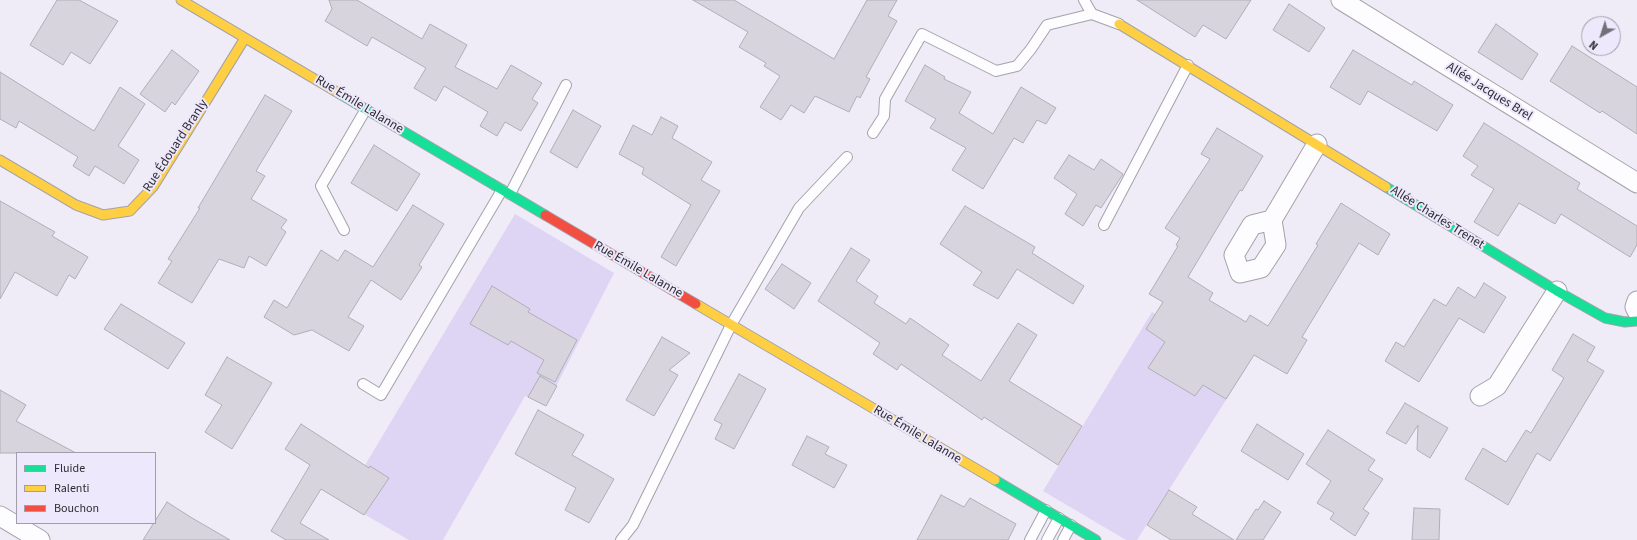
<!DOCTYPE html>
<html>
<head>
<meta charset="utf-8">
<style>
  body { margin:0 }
  #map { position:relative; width:1637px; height:540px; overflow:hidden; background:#efecf7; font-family:"Source Sans 3",sans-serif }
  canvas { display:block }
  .legend { position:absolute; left:16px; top:452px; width:140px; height:72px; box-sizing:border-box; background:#ede8fb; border:1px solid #a19dab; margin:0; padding:5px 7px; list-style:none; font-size:12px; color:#2e2c33 }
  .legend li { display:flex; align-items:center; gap:8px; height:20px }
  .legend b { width:20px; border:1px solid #a19dab }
  .north { position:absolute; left:1581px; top:16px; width:40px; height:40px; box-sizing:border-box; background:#ede8fb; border:1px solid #a19dab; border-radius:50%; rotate:219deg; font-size:11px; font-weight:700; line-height:16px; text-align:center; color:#2e2c33 }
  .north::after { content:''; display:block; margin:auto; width:14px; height:18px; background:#726f78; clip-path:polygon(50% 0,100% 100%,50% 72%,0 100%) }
</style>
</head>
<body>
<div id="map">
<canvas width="1637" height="540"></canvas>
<ul class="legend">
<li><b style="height:5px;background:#16e098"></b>Fluide</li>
<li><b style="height:5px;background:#ffcf43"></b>Ralenti</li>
<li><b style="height:5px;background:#f24e42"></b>Bouchon</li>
</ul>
<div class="north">N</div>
</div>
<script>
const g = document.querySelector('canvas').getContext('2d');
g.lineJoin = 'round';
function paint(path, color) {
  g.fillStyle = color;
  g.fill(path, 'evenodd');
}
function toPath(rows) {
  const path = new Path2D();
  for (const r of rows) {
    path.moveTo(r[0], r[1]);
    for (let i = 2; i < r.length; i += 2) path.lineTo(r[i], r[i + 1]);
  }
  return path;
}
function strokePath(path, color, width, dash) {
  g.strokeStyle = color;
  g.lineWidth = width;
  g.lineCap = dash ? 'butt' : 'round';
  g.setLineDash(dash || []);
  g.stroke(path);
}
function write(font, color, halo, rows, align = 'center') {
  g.font = font + ' "Source Sans 3",sans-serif';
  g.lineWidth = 4;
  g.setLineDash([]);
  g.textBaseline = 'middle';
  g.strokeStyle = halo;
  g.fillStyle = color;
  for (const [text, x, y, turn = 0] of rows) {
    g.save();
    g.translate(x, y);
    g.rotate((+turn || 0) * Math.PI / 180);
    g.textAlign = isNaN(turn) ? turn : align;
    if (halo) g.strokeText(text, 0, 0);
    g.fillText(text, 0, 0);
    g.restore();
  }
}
const green = toPath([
  [515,214,614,273,546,406,525,396,443,540,409,540,343,502],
  [1152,312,1247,367,1137,540,1126,540,1043,491]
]);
const building = toPath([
  [57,0,79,0,118,21,90,64,71,52,63,65,30,45,57,0],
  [329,0,357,0,422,39,430,24,467,45,455,67,497,89,511,65,542,83,532,99,538,103,521,131,505,122,497,136,480,126,488,112,444,86,436,101,414,88,426,68,372,37,367,46,325,21,332,9,329,0],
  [693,0,734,0,834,59,867,0,897,0,888,16,897,21,866,77,870,79,860,98,857,96,849,112,815,96,804,113,791,105,781,120,760,107,780,76,764,66,766,63,739,47,748,32,693,0],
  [1137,0,1251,0,1226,39,1203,25,1195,37,1137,0],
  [1289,4,1325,28,1309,52,1273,30,1289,4],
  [1496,24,1538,54,1522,80,1478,52,1496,24],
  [1572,46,1637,87,1637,134,1602,111,1600,113,1550,81,1572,46],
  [172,50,199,71,175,105,172,102,165,112,140,94,172,50],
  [1353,50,1412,85,1414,81,1453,105,1437,131,1368,91,1360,105,1330,87,1353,50],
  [925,65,945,77,944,79,971,92,959,113,993,134,1021,87,1056,108,1046,124,1037,120,1023,143,1014,138,983,189,952,170,966,148,930,128,936,119,905,101,925,65],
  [0,72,94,131,120,87,145,104,118,146,139,160,124,184,95,166,89,176,73,166,78,157,19,121,16,128,0,119,0,72],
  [265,95,292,111,256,171,265,176,251,199,287,220,281,228,286,232,266,266,249,256,244,268,219,259,192,303,158,283,172,261,168,259,200,208,198,208,265,95],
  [573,110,601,126,577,168,550,152,573,110],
  [661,117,678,126,672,138,712,162,701,180,720,191,676,266,661,257,691,205,642,174,644,168,619,154,633,125,652,135,661,117],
  [1484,123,1580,183,1577,189,1637,226,1637,245,1630,257,1561,214,1555,224,1519,203,1498,236,1474,222,1494,189,1471,175,1478,166,1463,156,1484,123],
  [1217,128,1263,156,1242,191,1240,190,1188,277,1213,293,1209,300,1246,322,1250,315,1268,326,1318,245,1316,244,1341,203,1390,234,1378,255,1359,243,1302,337,1307,340,1287,374,1254,355,1226,399,1203,385,1195,396,1148,368,1165,342,1146,329,1163,302,1149,294,1178,246,1176,245,1180,238,1165,228,1210,159,1201,154,1217,128],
  [374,145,420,174,397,211,351,183,374,145],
  [1069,155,1094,170,1101,159,1123,174,1101,208,1096,205,1083,226,1065,214,1077,194,1054,178,1069,155],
  [0,201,55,232,52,236,88,257,75,279,69,275,57,296,15,272,0,299,0,201],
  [413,205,444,224,419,265,422,267,401,300,371,280,348,317,364,326,349,351,312,330,294,335,264,317,274,300,287,308,321,250,338,261,345,250,373,267,413,205],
  [965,206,1035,247,1032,253,1084,286,1073,304,1017,269,998,299,973,285,982,272,940,244,965,206],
  [851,248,870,260,856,281,878,296,874,303,906,324,910,318,949,345,942,355,981,381,1018,323,1037,335,1009,381,1082,426,1058,465,984,417,982,420,901,364,897,370,873,354,880,343,818,301,851,248],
  [782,264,811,283,794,309,765,289,782,264],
  [1484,283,1506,297,1484,333,1459,318,1419,382,1385,361,1396,342,1404,347,1434,299,1446,306,1458,287,1475,298,1484,283],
  [492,286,530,309,528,312,577,340,555,382,537,373,544,360,511,341,508,345,470,324,492,286],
  [121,304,185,343,168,369,104,329,121,304],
  [1573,334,1595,347,1587,361,1604,371,1550,461,1537,453,1508,505,1465,479,1483,448,1506,462,1526,430,1531,433,1564,378,1552,370,1573,334],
  [662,337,690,353,669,370,678,375,654,416,626,400,662,337],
  [227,357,272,383,232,449,205,432,222,405,205,395,227,357],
  [739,374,766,389,734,449,715,439,722,424,714,420,739,374],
  [540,376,557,386,546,406,528,397,540,376],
  [0,390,26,405,16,421,76,453,0,453,0,390],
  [1405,403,1448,428,1430,458,1417,450,1418,425,1406,444,1386,433,1405,403],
  [538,410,584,435,572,455,614,479,589,523,565,510,576,488,515,454,538,410],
  [301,424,369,468,370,466,389,478,364,515,321,489,300,523,329,540,286,540,271,531,310,465,285,449,301,424],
  [1257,424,1304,454,1288,480,1241,451,1257,424],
  [1328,430,1375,460,1368,470,1383,479,1363,509,1369,513,1355,536,1330,519,1334,513,1317,503,1331,481,1306,464,1328,430],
  [807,436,829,447,825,454,847,465,834,488,792,465,807,436],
  [1169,490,1197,507,1192,514,1234,540,1171,540,1147,525,1169,490],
  [941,495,964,507,970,498,1016,524,1008,540,917,540,941,495],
  [1264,501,1281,512,1263,540,1236,540,1256,509,1258,510,1264,501],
  [167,502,192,518,230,540,143,540,167,502],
  [1414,508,1440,509,1439,540,1412,540,1414,508]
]);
const lane = toPath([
  [1084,0,1092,14],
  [873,133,884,116,885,99,922,34,996,71,1017,66,1031,49,1047,25,1092,14,1119,24],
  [510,194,566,85],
  [1104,225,1188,65],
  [344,230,321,186,366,109],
  [363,384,381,395,502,190],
  [621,540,633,525,731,325,799,208,847,157],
  [1030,540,1046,510],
  [1047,540,1059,518],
  [1063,540,1071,525]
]);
const street = toPath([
  [1341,0,1637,183],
  [1272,220,1276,245,1261,268,1240,273,1234,255,1252,225,1272,220,1317,144],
  [1637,301,1635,307,1637,311],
  [1480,396,1497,386,1557,291],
  [0,516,40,540]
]);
const fast = toPath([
  [340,94,545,215],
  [1386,187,1557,291,1605,318,1625,322,1637,321],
  [995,480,1096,540]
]);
const slow = toPath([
  [181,0,340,94],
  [1119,24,1386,187],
  [0,160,76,205,103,215,130,211,153,187,245,38],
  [696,304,995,480]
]);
const jam = toPath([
  [545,215,696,304]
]);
const streetNames = [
  ["Allée Jacques Brel",1489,92,32],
  ["Rue Émile Lalanne",359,105,31],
  ["Rue Édouard Branly",176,146,-57],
  ["Allée Charles Trenet",1437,218,32],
  ["Rue Émile Lalanne",638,270,30],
  ["Rue Émile Lalanne",917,435,31]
];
paint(green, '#ded5f5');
paint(building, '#d7d4dd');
strokePath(building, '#b0aeb6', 1);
strokePath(lane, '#a4a2aa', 12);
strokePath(street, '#a4a2aa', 21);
strokePath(fast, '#a4a2aa', 11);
strokePath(slow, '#a4a2aa', 11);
strokePath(jam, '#a4a2aa', 11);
strokePath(lane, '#fdfcfe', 10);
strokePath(street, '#fdfcfe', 19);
strokePath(fast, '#16e098', 9);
strokePath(slow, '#ffcf43', 9);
strokePath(jam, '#f24e42', 9);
write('13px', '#2e2c33', '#ede8fb', streetNames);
</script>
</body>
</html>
